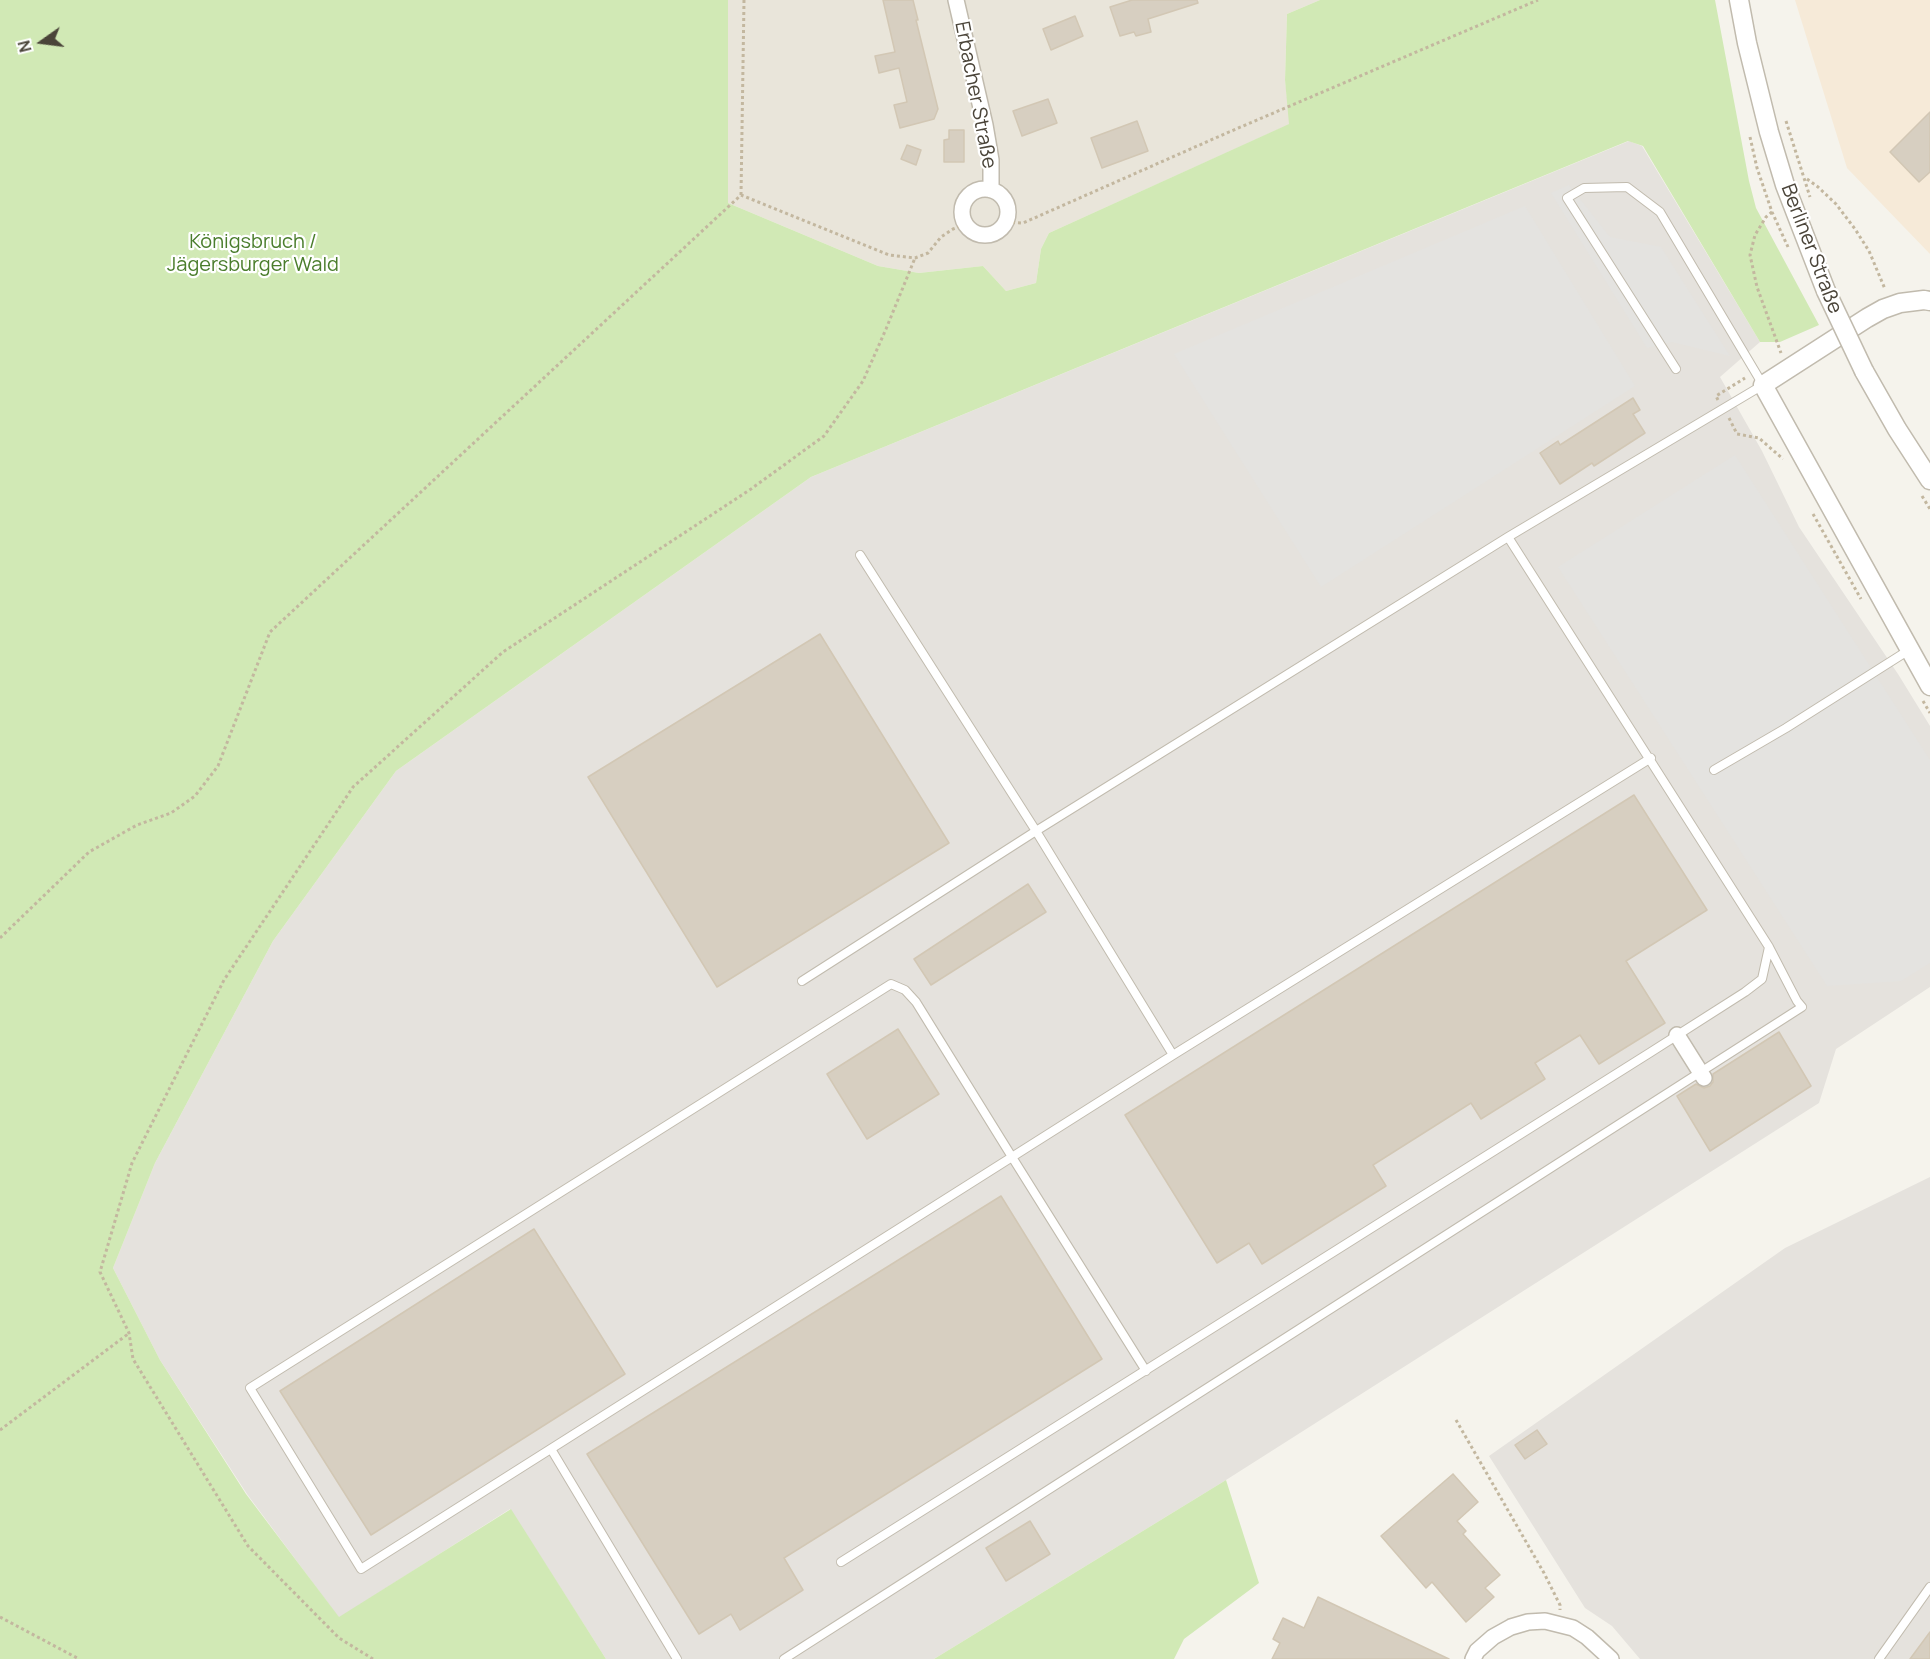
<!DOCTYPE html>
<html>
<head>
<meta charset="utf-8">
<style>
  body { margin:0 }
  #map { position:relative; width:1930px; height:1659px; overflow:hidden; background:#f5f3ec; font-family:Manrope,sans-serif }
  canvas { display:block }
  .north { position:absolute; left:12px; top:12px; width:60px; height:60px; -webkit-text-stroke:4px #fff; paint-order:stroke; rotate:256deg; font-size:16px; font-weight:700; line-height:24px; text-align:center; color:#4a4439 }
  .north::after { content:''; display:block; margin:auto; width:21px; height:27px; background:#4a4439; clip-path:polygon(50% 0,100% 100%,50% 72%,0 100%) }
</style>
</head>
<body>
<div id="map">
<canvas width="1930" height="1659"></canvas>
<div class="north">N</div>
</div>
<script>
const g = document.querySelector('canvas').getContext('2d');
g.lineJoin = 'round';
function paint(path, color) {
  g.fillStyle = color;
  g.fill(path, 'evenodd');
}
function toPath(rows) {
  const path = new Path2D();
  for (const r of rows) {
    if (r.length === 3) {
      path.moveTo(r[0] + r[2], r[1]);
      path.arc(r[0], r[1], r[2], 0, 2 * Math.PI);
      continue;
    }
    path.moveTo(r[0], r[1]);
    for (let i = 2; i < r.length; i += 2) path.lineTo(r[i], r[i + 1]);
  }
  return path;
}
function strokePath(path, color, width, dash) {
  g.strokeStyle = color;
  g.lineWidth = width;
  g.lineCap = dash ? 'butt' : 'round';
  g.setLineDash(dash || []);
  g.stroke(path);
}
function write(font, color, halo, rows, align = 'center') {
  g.font = font + ' Manrope,sans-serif';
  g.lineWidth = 4.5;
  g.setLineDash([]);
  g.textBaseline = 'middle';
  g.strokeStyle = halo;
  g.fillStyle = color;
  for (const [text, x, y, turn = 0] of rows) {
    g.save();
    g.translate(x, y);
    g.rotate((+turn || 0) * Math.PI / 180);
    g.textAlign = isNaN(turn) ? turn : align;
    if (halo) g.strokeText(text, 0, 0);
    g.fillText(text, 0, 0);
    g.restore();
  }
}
const residential = toPath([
  [728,0,1320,0,1287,14,1285,80,1290,124,1049,233,1041,249,1036,283,1006,291,983,266,919,273,878,266,728,203]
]);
const commercial = toPath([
  [1795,0,1930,0,1930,254,1847,168]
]);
const industrial = toPath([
  [1629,141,1642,146,1760,342,1720,377,1762,451,1799,527,1898,674,1930,726,1930,987,1836,1049,1819,1103,1226,1480,934,1659,606,1659,510,1509,339,1618,247,1494,160,1360,113,1268,155,1163,273,941,396,771,811,477],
  [1930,1177,1930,1659,1640,1659,1612,1626,1585,1608,1489,1456,1785,1248]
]);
const green = toPath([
  [0,0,728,0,728,203,878,266,919,273,983,266,1006,291,1036,283,1041,249,1049,233,1289,124,1285,80,1287,14,1320,0,1715,0,1749,181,1756,208,1819,325,1780,342,1760,342,1643,146,1628,141,811,477,396,771,273,941,155,1163,113,1268,160,1360,246,1494,339,1617,511,1509,606,1659,0,1659],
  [1226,1480,1259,1583,1184,1639,1174,1659,934,1659]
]);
const parking = toPath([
  [1569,185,1610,237,1661,247,1730,356,1672,342,1647,348,1551,193],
  [1525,206,1635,386,1321,587,1174,354],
  [1735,455,1930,760,1930,963,1901,981,1827,986,1558,567]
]);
const building = toPath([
  [883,0,913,0,918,20,916,20,938,109,934,119,900,128,894,105,907,102,899,68,879,73,875,56,895,52,883,0],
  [1132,0,1197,0,1198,3,1148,19,1151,32,1136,36,1134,32,1120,36,1110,7,1132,0],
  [1075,16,1083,36,1051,50,1043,29,1075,16],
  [1048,99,1057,123,1022,136,1013,111,1048,99],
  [1930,112,1930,172,1919,182,1890,152,1930,112],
  [1137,121,1148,151,1102,168,1091,138,1137,121],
  [949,130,964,130,964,162,944,162,944,140,949,139,949,130],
  [907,145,921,150,916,165,901,159,907,145],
  [1633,398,1640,410,1633,414,1645,433,1594,466,1592,463,1560,484,1540,453,1558,441,1560,445,1633,398],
  [820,634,949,843,717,987,588,777,820,634],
  [1634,795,1707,910,1626,961,1665,1023,1599,1064,1580,1035,1535,1063,1545,1079,1481,1119,1471,1103,1373,1165,1386,1186,1262,1264,1249,1243,1217,1263,1125,1115,1634,795],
  [1028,884,1046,912,931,985,914,959,1028,884],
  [898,1029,939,1094,867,1139,827,1074,898,1029],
  [1779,1032,1811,1086,1710,1151,1677,1096,1696,1084,1704,1088,1710,1086,1713,1082,1713,1074,1779,1032],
  [1001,1196,1102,1359,784,1558,803,1590,740,1630,731,1614,699,1634,587,1454,1001,1196],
  [534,1229,625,1374,371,1535,280,1391,534,1229],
  [1537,1430,1547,1444,1525,1459,1515,1445,1537,1430],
  [1453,1474,1478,1502,1457,1521,1466,1531,1463,1534,1500,1575,1485,1588,1494,1597,1466,1622,1432,1582,1426,1588,1381,1536,1453,1474],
  [1030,1521,1050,1554,1006,1581,986,1548,1030,1521],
  [1318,1597,1449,1659,1272,1659,1280,1643,1273,1639,1283,1618,1304,1628,1318,1597],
  [1930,1632,1930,1659,1910,1659,1930,1632]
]);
const path = toPath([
  [1786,121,1810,197],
  [1750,137,1757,168,1772,212,1788,247],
  [1807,179,1818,187,1836,204,1855,229,1869,251,1885,289],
  [741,195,744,0],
  [1772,212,1766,217,1755,235,1750,255,1757,287,1781,353],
  [1006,222,1023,223,1229,132,1538,0],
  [1718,400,1716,396,1745,378],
  [1729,418,1737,434,1759,438,1783,459],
  [1922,496,1930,509],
  [1813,514,1861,599],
  [1923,701,1930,713],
  [0,938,89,852,137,825,171,813,195,796,218,766,270,632,741,195,889,255,915,258,928,253,941,237,953,229,966,224],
  [1456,1420,1544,1573,1560,1605,1560,1610],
  [0,1430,128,1334],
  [0,1617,79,1659],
  [373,1659,339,1638,248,1546,133,1359,129,1333,100,1272,132,1163,224,980,353,787,503,652,751,489,824,436,863,381,886,329,915,258]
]);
const service = toPath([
  [860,555,1036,831,1173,1055],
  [1714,770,1786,728,1909,650],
  [802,981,1036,831,1508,537,1763,385,1660,212,1627,187,1584,188,1567,198,1676,369],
  [1146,1371,1012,1157,916,1002,905,990,891,984,250,1388,361,1569,1012,1157,1173,1055,1651,758],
  [551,1449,677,1659],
  [841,1562,1651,1052,1745,992,1762,979,1769,947,1508,537],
  [784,1659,1802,1007,1797,1001,1769,947],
  [1879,1659,1930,1587]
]);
const minor = toPath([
  [956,0,985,125,991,160,991,190],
  [985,212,23],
  [1677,1035,1704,1078],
  [1473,1659,1477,1651,1493,1637,1511,1627,1528,1622,1545,1621,1573,1628,1587,1637,1611,1659]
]);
const tertiary = toPath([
  [1739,0,1747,43,1769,132,1785,185,1826,291],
  [1930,301,1924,300,1900,303,1883,309,1867,318,1763,385,1930,686],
  [1864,371,1897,429,1930,480]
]);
const tertiaryBridge = toPath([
  [1826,291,1864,371]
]);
const streetNames = [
  ["Erbacher Straße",975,95,79],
  ["Berliner Straße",1811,249,69]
];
const parkNames = [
  ["Königsbruch /",253,242],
  ["Jägersburger Wald",253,265]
];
paint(residential, '#e9e5da');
paint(commercial, '#f6ead8');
paint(industrial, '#e5e2dd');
paint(green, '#d1e9b5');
paint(parking, '#e4e3e0');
paint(building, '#d7cfc1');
strokePath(building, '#d2c7b4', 1.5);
strokePath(service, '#c1bbae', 10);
strokePath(minor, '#c1bbae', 18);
strokePath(tertiary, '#c1bbae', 21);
strokePath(path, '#c3b79f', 3, [3, 3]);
strokePath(service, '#fff', 8);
strokePath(minor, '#fff', 15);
strokePath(tertiary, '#fff', 18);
strokePath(tertiaryBridge, '#c1bbae', 21, []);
strokePath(tertiaryBridge, '#fff', 18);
write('20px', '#4a4439', '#fff', streetNames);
write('20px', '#4a7d2c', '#fff', parkNames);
</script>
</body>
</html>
